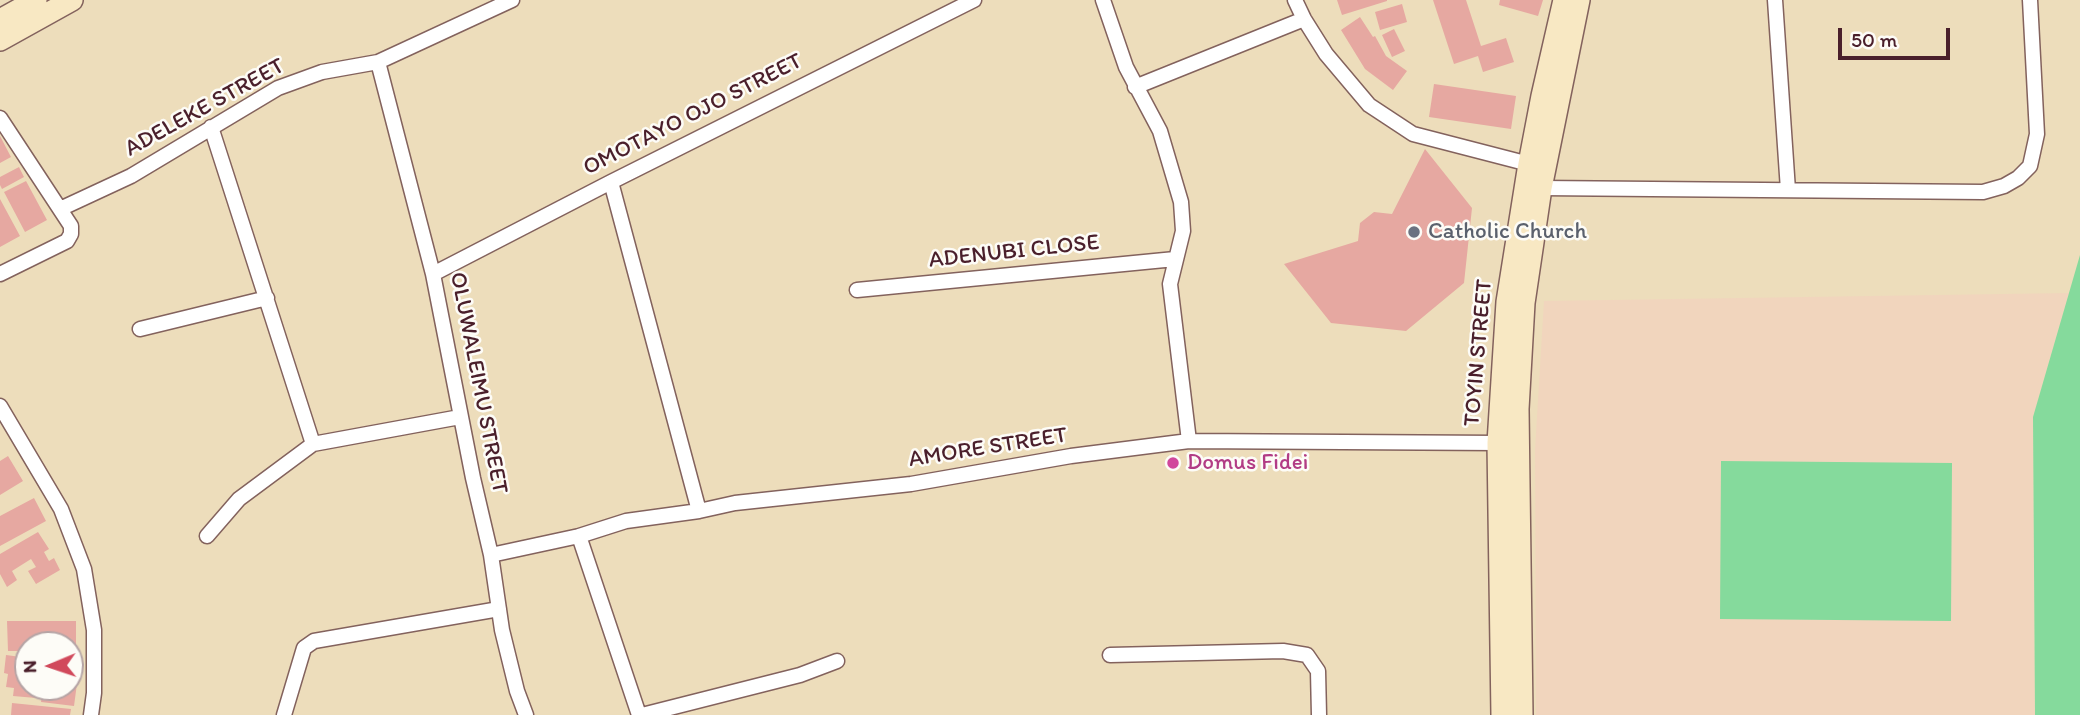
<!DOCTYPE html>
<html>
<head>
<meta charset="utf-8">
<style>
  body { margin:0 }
  #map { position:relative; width:2080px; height:715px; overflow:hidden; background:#edddbb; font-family:Itim,sans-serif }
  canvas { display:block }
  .north { position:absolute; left:14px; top:631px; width:70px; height:70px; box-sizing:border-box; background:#fdfcf7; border:2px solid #b5a4a5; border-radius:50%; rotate:268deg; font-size:19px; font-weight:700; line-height:28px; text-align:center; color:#4a1f2b }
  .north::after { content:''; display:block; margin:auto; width:24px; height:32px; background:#d1495b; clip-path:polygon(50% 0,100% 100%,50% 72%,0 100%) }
  .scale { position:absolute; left:1838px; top:28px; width:112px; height:32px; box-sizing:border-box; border:4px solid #4a1f2b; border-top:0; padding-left:9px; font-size:21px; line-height:24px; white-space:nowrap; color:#4a1f2b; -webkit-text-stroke:5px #fdfcf7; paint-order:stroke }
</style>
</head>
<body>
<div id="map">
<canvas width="2080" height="715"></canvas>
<div class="north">N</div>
<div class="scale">50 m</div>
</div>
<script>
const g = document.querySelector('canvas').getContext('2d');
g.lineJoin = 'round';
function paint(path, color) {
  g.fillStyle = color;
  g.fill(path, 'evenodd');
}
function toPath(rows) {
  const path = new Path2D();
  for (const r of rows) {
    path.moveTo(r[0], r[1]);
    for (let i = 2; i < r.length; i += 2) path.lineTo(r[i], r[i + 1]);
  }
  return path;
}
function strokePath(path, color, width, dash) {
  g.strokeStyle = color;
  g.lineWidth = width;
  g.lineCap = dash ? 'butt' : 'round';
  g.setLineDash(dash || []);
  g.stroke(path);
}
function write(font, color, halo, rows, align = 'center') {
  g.font = font + ' Itim,sans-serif';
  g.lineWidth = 5;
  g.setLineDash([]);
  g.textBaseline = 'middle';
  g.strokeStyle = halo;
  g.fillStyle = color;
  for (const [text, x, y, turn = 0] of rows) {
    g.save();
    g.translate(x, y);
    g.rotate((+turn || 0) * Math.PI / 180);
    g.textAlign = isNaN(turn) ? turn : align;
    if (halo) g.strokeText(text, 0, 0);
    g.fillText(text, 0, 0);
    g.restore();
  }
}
const built = toPath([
  [2069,293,2033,417,2035,715,1536,715,1535,450,1544,301]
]);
const green = toPath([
  [2080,255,2080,715,2035,715,2033,417],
  [1721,461,1952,463,1951,621,1720,619]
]);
const building = toPath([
  [1337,0,1387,0,1387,1,1342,15],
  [1433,0,1466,0,1481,46,1506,38,1514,62,1483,72,1478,56,1454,64],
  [1500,0,1543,0,1538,16,1499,5],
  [1402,4,1407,22,1380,30,1375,12],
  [1360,17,1373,37,1375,36,1386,56,1407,71,1393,90,1365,69,1341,30],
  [1394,29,1405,51,1392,57,1382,35],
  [1434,84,1516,96,1511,129,1429,117],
  [0,136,11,157,0,163],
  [1425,149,1472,208,1464,283,1406,331,1331,323,1284,264,1358,241,1360,223,1374,212,1392,214],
  [19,167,24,177,2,189,0,185,0,177],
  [26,181,47,220,25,232,4,192],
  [0,199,20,236,0,247],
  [8,456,23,481,0,495,0,461],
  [34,498,46,521,0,546,0,516],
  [38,532,49,549,44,552,49,561,54,558,60,570,36,584,28,571,36,567,31,559,12,571,17,580,7,587,0,574,0,554],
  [7,621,76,621,76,650,70,650,70,645,28,645,28,651,8,651],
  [6,655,28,658,28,687,37,687,36,698,13,696,14,688,6,687,8,674,4,673],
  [70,675,78,676,74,706,41,702,43,687,70,687],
  [12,703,71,709,70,715,11,715]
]);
const street = toPath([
  [1103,0,1126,67,1160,131,1181,202,1183,231,1170,284,1189,441],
  [1295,0,1304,19,1326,54,1369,105,1413,134,1529,164],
  [1775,0,1788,190],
  [378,62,433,274,473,478,491,555,502,630,517,691,526,715],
  [1135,87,1304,19],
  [0,118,71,226,71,234,67,241,0,274],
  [211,127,313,444],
  [611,182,699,511],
  [1541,188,1983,192,2004,186,2018,178,2030,166,2037,134,2030,0],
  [60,209,131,176,278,88,322,72,378,62,512,0],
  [433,274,611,182,974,0],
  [857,290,1175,259],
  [140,329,267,298],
  [0,406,61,509,84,569,94,630,94,693,91,715],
  [207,536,239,499,313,444,460,417],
  [579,536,639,715],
  [491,555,579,536,626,521,699,511,735,503,911,484,1071,456,1189,441,1498,443],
  [1110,655,1283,651,1307,655,1318,671,1319,715],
  [284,715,304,648,314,641,499,609],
  [642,715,800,675,837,661]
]);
const secondary = toPath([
  [0,20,36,0],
  [0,40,72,0],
  [1502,715,1498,443,1507,302,1529,164,1542,96,1564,0],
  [1522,715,1518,409,1524,303,1541,188,1579,0]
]);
const markers = [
  [1414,232,7,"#6b7280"],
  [1173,463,7,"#d1479c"]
];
const streetNames = [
  ["ADELEKE STREET",205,108,-29],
  ["OMOTAYO OJO STREET",693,115,-27],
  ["ADENUBI CLOSE",1014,252,-6],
  ["TOYIN STREET",1479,353,-85],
  ["OLUWALEIMU STREET",478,383,79],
  ["AMORE STREET",988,448,-9]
];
const worshipNames = [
  ["Catholic Church",1428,232]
];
const hotelNames = [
  ["Domus Fidei",1187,463]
];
paint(built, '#f1d5bd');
paint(green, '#85da9c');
paint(building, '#e6a8a1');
strokePath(street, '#83625d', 17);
strokePath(secondary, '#83625d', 24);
strokePath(street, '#fff', 14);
strokePath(secondary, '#f8e8c3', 21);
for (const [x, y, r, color] of markers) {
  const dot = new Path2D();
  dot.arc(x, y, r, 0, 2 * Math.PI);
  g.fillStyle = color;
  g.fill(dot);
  strokePath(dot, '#fdfcf7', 2.5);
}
write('23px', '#4a1f2b', '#fdfcf7', streetNames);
write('23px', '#5b616d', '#fdfcf7', worshipNames, 'left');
write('23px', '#b23c85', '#fdfcf7', hotelNames, 'left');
</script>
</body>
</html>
